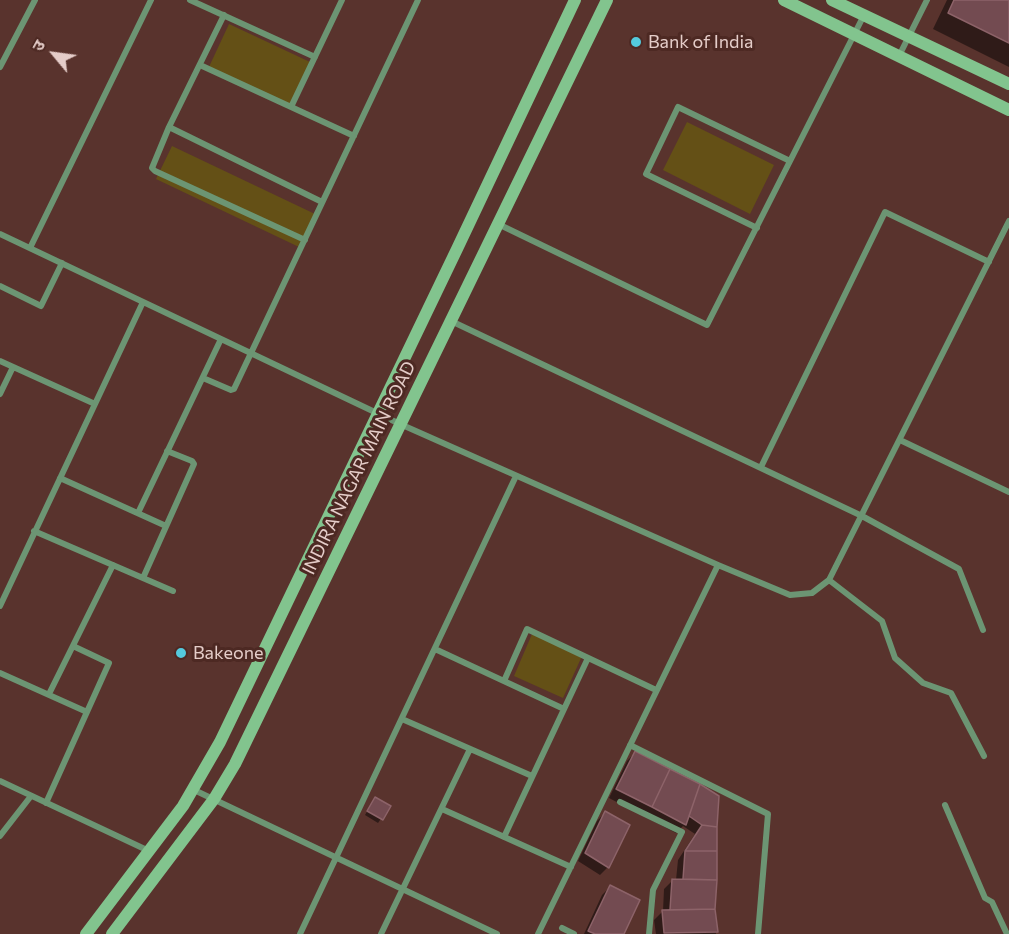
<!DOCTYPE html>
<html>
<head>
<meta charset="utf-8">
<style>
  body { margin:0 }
  #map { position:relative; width:1009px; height:934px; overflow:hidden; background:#59332d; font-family:Commissioner,"Noto Sans Devanagari",sans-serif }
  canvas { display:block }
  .north { position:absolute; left:24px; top:24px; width:60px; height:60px; -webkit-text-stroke:4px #4d2923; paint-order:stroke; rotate:299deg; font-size:16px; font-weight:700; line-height:24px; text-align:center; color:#e5cdc9 }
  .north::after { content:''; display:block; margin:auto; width:21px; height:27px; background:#e5cdc9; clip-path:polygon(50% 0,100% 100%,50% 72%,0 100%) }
</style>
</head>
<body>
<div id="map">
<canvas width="1009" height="934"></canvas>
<div class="north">उ</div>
</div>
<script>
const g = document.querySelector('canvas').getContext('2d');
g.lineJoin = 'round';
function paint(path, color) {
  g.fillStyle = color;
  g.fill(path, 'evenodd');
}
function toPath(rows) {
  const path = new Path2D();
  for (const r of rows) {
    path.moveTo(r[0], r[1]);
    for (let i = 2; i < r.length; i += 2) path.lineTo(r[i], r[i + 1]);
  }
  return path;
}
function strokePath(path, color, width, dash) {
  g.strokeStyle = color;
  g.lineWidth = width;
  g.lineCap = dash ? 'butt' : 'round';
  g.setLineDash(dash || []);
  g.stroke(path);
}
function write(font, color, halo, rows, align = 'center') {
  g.font = font + ' Commissioner,sans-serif';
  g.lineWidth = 6;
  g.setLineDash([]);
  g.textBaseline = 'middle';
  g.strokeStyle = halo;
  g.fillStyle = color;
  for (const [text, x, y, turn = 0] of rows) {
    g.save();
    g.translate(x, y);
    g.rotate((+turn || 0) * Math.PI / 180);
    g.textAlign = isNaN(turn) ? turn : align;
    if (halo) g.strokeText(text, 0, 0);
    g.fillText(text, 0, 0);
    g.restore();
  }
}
const green = toPath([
  [229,24,310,62,290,107,208,69],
  [687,122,774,165,750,214,663,170],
  [172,146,315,214,299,247,156,179],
  [532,634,582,656,563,698,514,676]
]);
const shadow = toPath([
  [947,0,1009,0,1009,67,933,29],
  [635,753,717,797,714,909,716,934,656,934,654,920,663,911,664,889,673,880,676,880,678,860,695,834,683,826,676,833,609,798,627,761],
  [372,803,389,807,378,823,365,815],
  [605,813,608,867,600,875,578,861,597,821],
  [610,887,622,934,584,934,602,895]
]);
const building = toPath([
  [954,0,1009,0,1009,43,948,13,954,0],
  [635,751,670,769,652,807,616,789,635,751],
  [670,769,700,784,686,825,652,807,670,769],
  [700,784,719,796,717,827,702,825,689,816,700,784],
  [375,797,391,806,383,820,367,811,375,797],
  [605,811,630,825,609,868,585,853,605,811],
  [702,825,717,827,717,851,685,851,702,825],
  [685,851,717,851,717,880,683,879,685,851],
  [672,879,717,880,715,909,670,910,672,879],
  [610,885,640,900,624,934,595,934,588,931,610,885],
  [715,909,718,932,664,933,662,910,715,909]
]);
const street = toPath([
  [190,0,315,57],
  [224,15,169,127,152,168,155,171,305,240],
  [899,56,927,0],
  [200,65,354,136],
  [0,67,35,0],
  [291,107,342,0],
  [169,127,322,202],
  [498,224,707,325,864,15],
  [757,228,646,174,678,107,790,161],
  [0,234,400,424,718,565,790,595,812,593,829,580,1009,221],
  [30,248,151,0],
  [0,286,41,306,62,263],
  [451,321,862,516,959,569,983,630],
  [0,361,95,404],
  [203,378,231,390,234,389,418,0],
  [0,394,13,367],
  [900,440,1009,492],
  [761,467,885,212,989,262],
  [60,478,166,526],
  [138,513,221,339],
  [34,531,173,591],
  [143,578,194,464,192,461,167,451],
  [829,580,882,621,895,658,923,683,951,693,984,756],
  [0,606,143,302],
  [435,649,564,709],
  [0,673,87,712],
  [504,681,527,629,656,690],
  [49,694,113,565],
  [402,719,532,776],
  [630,745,768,814,758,934],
  [0,781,149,851],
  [192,789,497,934],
  [620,802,682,832,653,890,649,934],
  [46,803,109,663,73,646],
  [945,805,985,898,992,902,1007,934],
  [442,809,571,867],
  [0,836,31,796],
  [504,837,588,658],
  [562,928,574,934],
  [300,934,516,476],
  [381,934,470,749],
  [538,934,718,565]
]);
const secondary = toPath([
  [784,0,1009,110],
  [832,0,1009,84],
  [86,934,183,806,220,742,457,249,575,0],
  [112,934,214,799,235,764,607,0]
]);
const markers = [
  [636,42,6,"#54cadd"],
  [181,653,6,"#54cadd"]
];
const poiNames = [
  ["Bank of India",648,42],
  ["Bakeone",193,653]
];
const streetNames = [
  ["INDIRA NAGAR MAIN ROAD",359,468,-64]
];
paint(green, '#645016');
paint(shadow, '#0007');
paint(building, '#734b51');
strokePath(building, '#8d6369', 1.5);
strokePath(street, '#6c9573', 6);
strokePath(secondary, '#82c48e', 12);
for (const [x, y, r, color] of markers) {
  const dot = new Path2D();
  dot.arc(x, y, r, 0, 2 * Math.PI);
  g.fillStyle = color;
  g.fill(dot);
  strokePath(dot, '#4d2923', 2);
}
write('18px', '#e5cdc9', '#4d2923', poiNames, 'left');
write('18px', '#e5cdc9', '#4d2923', streetNames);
</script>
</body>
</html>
